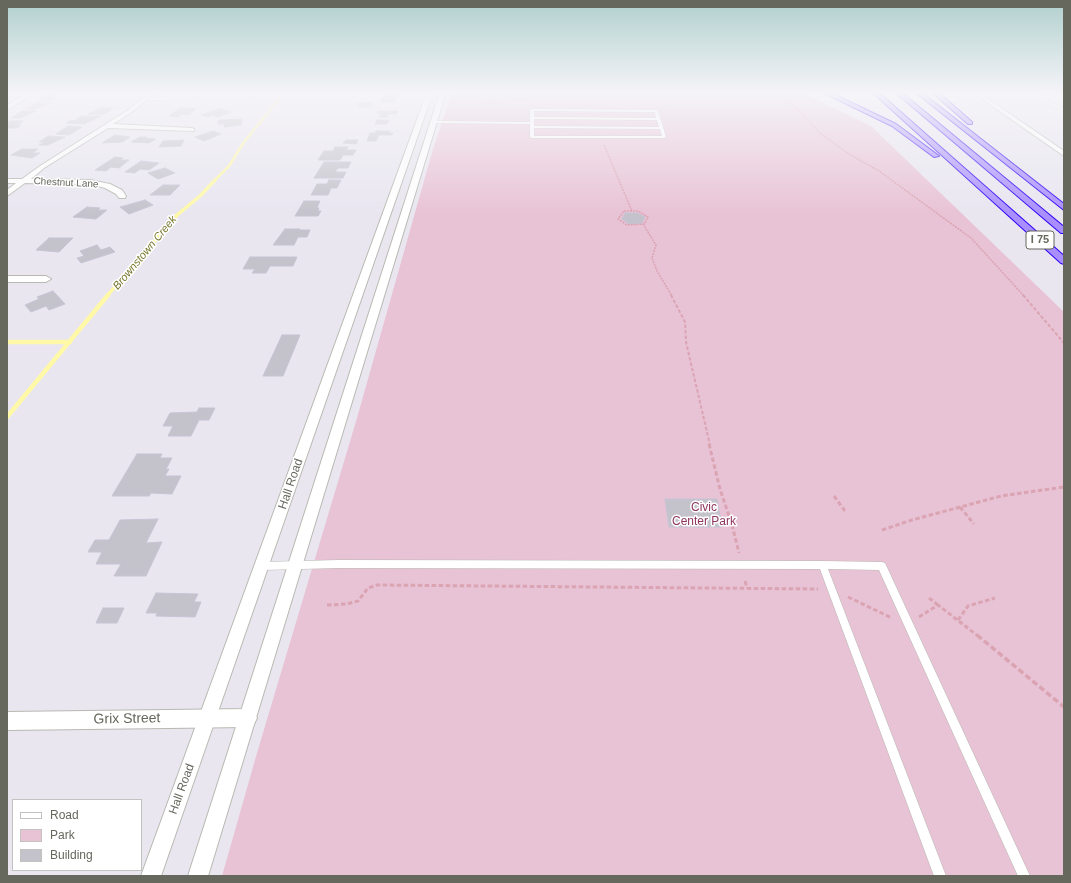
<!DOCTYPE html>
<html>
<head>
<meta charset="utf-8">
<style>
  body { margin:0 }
  #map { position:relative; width:1071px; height:883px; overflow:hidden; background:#e9e6f0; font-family:Helvetica,sans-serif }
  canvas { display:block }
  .frame { position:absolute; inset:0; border:8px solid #66675d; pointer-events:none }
  .legend { position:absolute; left:12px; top:799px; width:130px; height:72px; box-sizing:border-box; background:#fff; border:1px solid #c2c2be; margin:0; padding:5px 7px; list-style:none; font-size:12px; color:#66675d }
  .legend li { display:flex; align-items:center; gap:8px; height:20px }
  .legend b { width:20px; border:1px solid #c2c2be }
</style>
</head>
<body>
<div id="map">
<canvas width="1071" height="883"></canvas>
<div class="frame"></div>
<ul class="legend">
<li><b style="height:5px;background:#fff"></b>Road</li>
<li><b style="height:11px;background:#e8c2d5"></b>Park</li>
<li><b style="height:11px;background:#c4c3cb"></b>Building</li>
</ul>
</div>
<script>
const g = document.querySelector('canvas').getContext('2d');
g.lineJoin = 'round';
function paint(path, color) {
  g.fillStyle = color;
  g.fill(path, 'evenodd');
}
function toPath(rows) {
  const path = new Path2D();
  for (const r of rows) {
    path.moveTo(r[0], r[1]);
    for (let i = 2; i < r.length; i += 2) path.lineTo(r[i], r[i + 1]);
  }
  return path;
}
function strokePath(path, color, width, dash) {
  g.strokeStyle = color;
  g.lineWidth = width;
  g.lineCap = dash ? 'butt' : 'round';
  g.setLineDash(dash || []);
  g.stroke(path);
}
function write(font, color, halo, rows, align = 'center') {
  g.font = font + ' Helvetica,sans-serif';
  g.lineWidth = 3;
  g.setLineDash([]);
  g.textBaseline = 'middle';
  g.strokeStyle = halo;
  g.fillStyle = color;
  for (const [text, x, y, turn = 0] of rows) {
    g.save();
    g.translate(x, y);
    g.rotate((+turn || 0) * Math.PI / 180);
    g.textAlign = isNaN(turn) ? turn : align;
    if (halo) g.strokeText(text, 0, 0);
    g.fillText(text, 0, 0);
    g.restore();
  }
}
const green = toPath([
  [452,92,802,92,871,126,1064,312,1064,876,222,876,257,753,357,418,433,149]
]);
const streamFar2 = toPath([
  [214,181,229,166,244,142,285,92]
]);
const streamFar1 = toPath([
  [107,296,177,215,200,196,215,180]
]);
const stream = toPath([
  [7,342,70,342],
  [7,417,108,295]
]);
const building = toPath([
  [197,92,228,92,225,94,194,94,197,92],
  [385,92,399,92,395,102,380,102,385,92],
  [48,94,58,94,54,97,58,97,54,100,39,100,48,94],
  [36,103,50,103,34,109,26,109,36,103],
  [359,103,373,103,371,107,357,107,359,103],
  [102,107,113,108,105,114,88,114,102,107],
  [180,108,196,109,189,115,182,114,178,117,169,116,180,108],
  [220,108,231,112,218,117,213,115,207,117,201,115,220,108],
  [22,111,36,111,20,118,11,118,22,111],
  [378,111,398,111,396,114,389,114,387,117,379,117,381,113,377,113,378,111],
  [82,116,101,116,84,124,66,123,70,120,76,121,79,119,76,119,82,116],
  [242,119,241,125,224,127,225,124,218,124,219,120,242,119],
  [377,120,389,120,387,124,375,124,377,120],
  [10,121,23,121,17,125,21,125,17,128,7,128,7,123,10,121],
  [68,126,82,127,69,135,56,134,68,126],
  [213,131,221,134,204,141,195,137,213,131],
  [376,131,390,131,389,133,393,133,392,135,379,135,376,141,367,141,370,133,375,133,376,131],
  [115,135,130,137,122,142,102,143,115,135],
  [48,136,65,137,48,145,39,145,45,142,39,142,48,136],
  [140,137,147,137,146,138,156,139,149,143,131,142,140,137],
  [184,140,181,146,159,147,163,141,184,140],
  [346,140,358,140,356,144,343,143,346,140],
  [335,147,348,147,346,150,356,150,353,155,341,155,343,156,340,160,318,160,324,151,333,151,335,147],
  [22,149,38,149,33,153,40,153,32,158,11,155,22,149],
  [115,157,123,158,120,160,129,160,119,168,111,167,106,171,95,170,115,157],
  [141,161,159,163,149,170,140,169,135,173,125,172,141,161],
  [324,162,351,162,348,168,338,168,335,172,346,172,343,178,314,178,324,162],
  [165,168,175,173,158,179,148,173,165,168],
  [329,180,341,180,337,188,331,188,328,195,311,195,317,184,327,184,329,180],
  [163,185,180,185,170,195,150,195,163,185],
  [145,200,153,205,129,214,120,207,145,200],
  [304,201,320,201,317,208,319,208,318,211,321,211,318,216,295,216,304,201],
  [87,207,100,208,98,210,107,210,96,219,73,217,87,207],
  [625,213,637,213,645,217,642,223,629,224,622,219,625,213],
  [285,229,300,229,299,230,310,230,307,237,298,237,294,245,273,245,285,229],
  [49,238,73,238,59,252,36,250,49,238],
  [97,245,101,250,110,247,115,252,81,263,77,258,84,256,80,251,97,245],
  [250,257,297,257,293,266,270,266,266,273,252,273,255,269,243,269,250,257],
  [53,291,65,304,49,310,46,306,31,312,25,305,39,299,37,297,53,291],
  [282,335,300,335,283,376,263,376,282,335],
  [199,408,215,408,209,420,199,420,191,436,168,436,173,426,163,426,170,413,197,412,199,408],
  [137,454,162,454,160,458,172,458,166,469,169,469,165,476,181,476,172,494,151,493,149,496,112,496,137,454],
  [665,499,717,499,722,527,669,527,665,499],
  [158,519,146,543,162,542,146,576,114,576,121,564,96,564,102,552,88,552,95,540,109,540,120,520,158,519],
  [156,593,198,594,194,602,201,602,195,617,156,616,157,613,146,613,156,593],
  [103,608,124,608,117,623,96,623,103,608]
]);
const pathFar3 = toPath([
  [762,92,793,105,821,134,849,154,879,171,971,238,1024,296],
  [456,97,473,97,480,102,522,101,539,98,554,92],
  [664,101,666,105],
  [604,145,632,211],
  [624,211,638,211,648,217,644,224,627,225,618,219,624,211],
  [643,224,656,245,652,258,657,271,672,296]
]);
const pathFar2 = toPath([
  [671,295,685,322,686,342,710,445],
  [1023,295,1064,343]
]);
const pathFar1 = toPath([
  [709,444,720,489,732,525,739,553],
  [834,496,845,511],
  [960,507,974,524],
  [882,530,912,520,1001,496,1064,487],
  [745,581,747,588],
  [848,597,892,618],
  [929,598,938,605],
  [327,605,347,604,358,601,368,588,377,585,818,589],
  [919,617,938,605,978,636],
  [958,620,968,606,995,598]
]);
const path = toPath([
  [977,635,1064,707]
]);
const service = toPath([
  [1025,92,1030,92,1040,96,1064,95,1064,97,1044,98,1064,110,1064,112,1039,98,1025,92],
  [255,97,256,99,145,100,143,99,145,98,255,97],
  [532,109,656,110,658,111,666,137,664,138,532,138,530,137,530,124,434,123,432,122,434,121,530,122,530,110,532,109],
  [534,111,655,112,656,118,534,117,534,111],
  [534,119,657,120,659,127,534,126,534,119],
  [534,128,660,129,662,136,534,136,534,128],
  [339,560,822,561,882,562,885,563,1030,876,1018,876,879,570,828,569,946,876,934,876,820,569,339,568,262,570,259,569,258,566,259,563,262,562,339,560]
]);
const minor = toPath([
  [29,92,36,92,7,110,7,105,29,92],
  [151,92,157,92,132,112,113,124,192,128,194,129,194,131,108,128,44,168,31,179,90,180,110,184,122,190,126,196,125,198,119,198,116,194,105,188,90,184,25,183,7,196,7,190,16,183,7,183,7,179,22,179,40,166,128,110,151,92],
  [7,276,46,276,51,279,46,282,7,282,7,276],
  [248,709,254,712,257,718,254,724,248,727,7,730,7,712,248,709]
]);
const tertiary = toPath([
  [427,92,433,92,161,876,141,876,427,92],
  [440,92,446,92,208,876,188,876,440,92],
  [972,92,978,92,1064,151,1064,156,972,92]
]);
const motorway = toPath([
  [822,92,829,92,896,124,939,156,934,157,892,126,822,92],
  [872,92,878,92,1064,256,1064,264,1061,263,872,92],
  [895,92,901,92,1064,227,1064,233,1061,233,895,92],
  [915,92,921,92,1064,204,1064,210,915,92],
  [932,92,938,92,972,122,972,124,968,124,932,92]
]);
const farStreetnames = [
  ["Chestnut Lane",66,183,3]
];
const shields = [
  [1040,240,28]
];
const shieldNames = [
  ["I 75",1040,240]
];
const farWaternames = [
  ["Brownstown Creek",145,253,-50]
];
const streetNames = [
  ["Hall Road",291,484,-71],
  ["Hall Road",182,789,-70]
];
const parkNames = [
  ["Civic",704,508],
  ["Center Park",704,522]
];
const nearStreetnames = [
  ["Grix Street",127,719,-1]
];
paint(green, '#e8c2d5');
strokePath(streamFar2, '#fff9a7', 2.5);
strokePath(streamFar1, '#fff9a7', 3.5);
strokePath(stream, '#fff9a7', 4.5);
paint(building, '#c4c3cb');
strokePath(building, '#c7c4d5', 1);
strokePath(service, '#b8b9b1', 1);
strokePath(minor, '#b8b9b1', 2);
strokePath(tertiary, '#b8b9b1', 2);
strokePath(motorway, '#2c00f6', 2);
strokePath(pathFar3, '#dba4b2', 1.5, [2, 1]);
strokePath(pathFar2, '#dba4b2', 2, [3.5, 2]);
strokePath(pathFar1, '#dba4b2', 3, [4.5, 2.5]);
strokePath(path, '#dba4b2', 3.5, [6, 3]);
paint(service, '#fff');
paint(minor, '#fff');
paint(tertiary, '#fff');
paint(motorway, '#a98eff');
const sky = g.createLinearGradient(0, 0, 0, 215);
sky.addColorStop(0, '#b1d0ce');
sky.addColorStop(0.43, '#f5f4f8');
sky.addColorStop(1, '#f5f4f800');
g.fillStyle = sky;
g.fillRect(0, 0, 1071, 215);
write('10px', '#66675d', '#fff', farStreetnames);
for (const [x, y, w] of shields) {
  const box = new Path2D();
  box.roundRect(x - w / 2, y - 9, w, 18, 3);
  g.fillStyle = '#fff';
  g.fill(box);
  strokePath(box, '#66675d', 1);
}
write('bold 11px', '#66675d', null, shieldNames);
write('italic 11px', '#76762d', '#fff', farWaternames);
write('12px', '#66675d', '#fff', streetNames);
write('12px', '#8f345e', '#fff', parkNames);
write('14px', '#66675d', '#fff', nearStreetnames);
</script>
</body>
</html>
